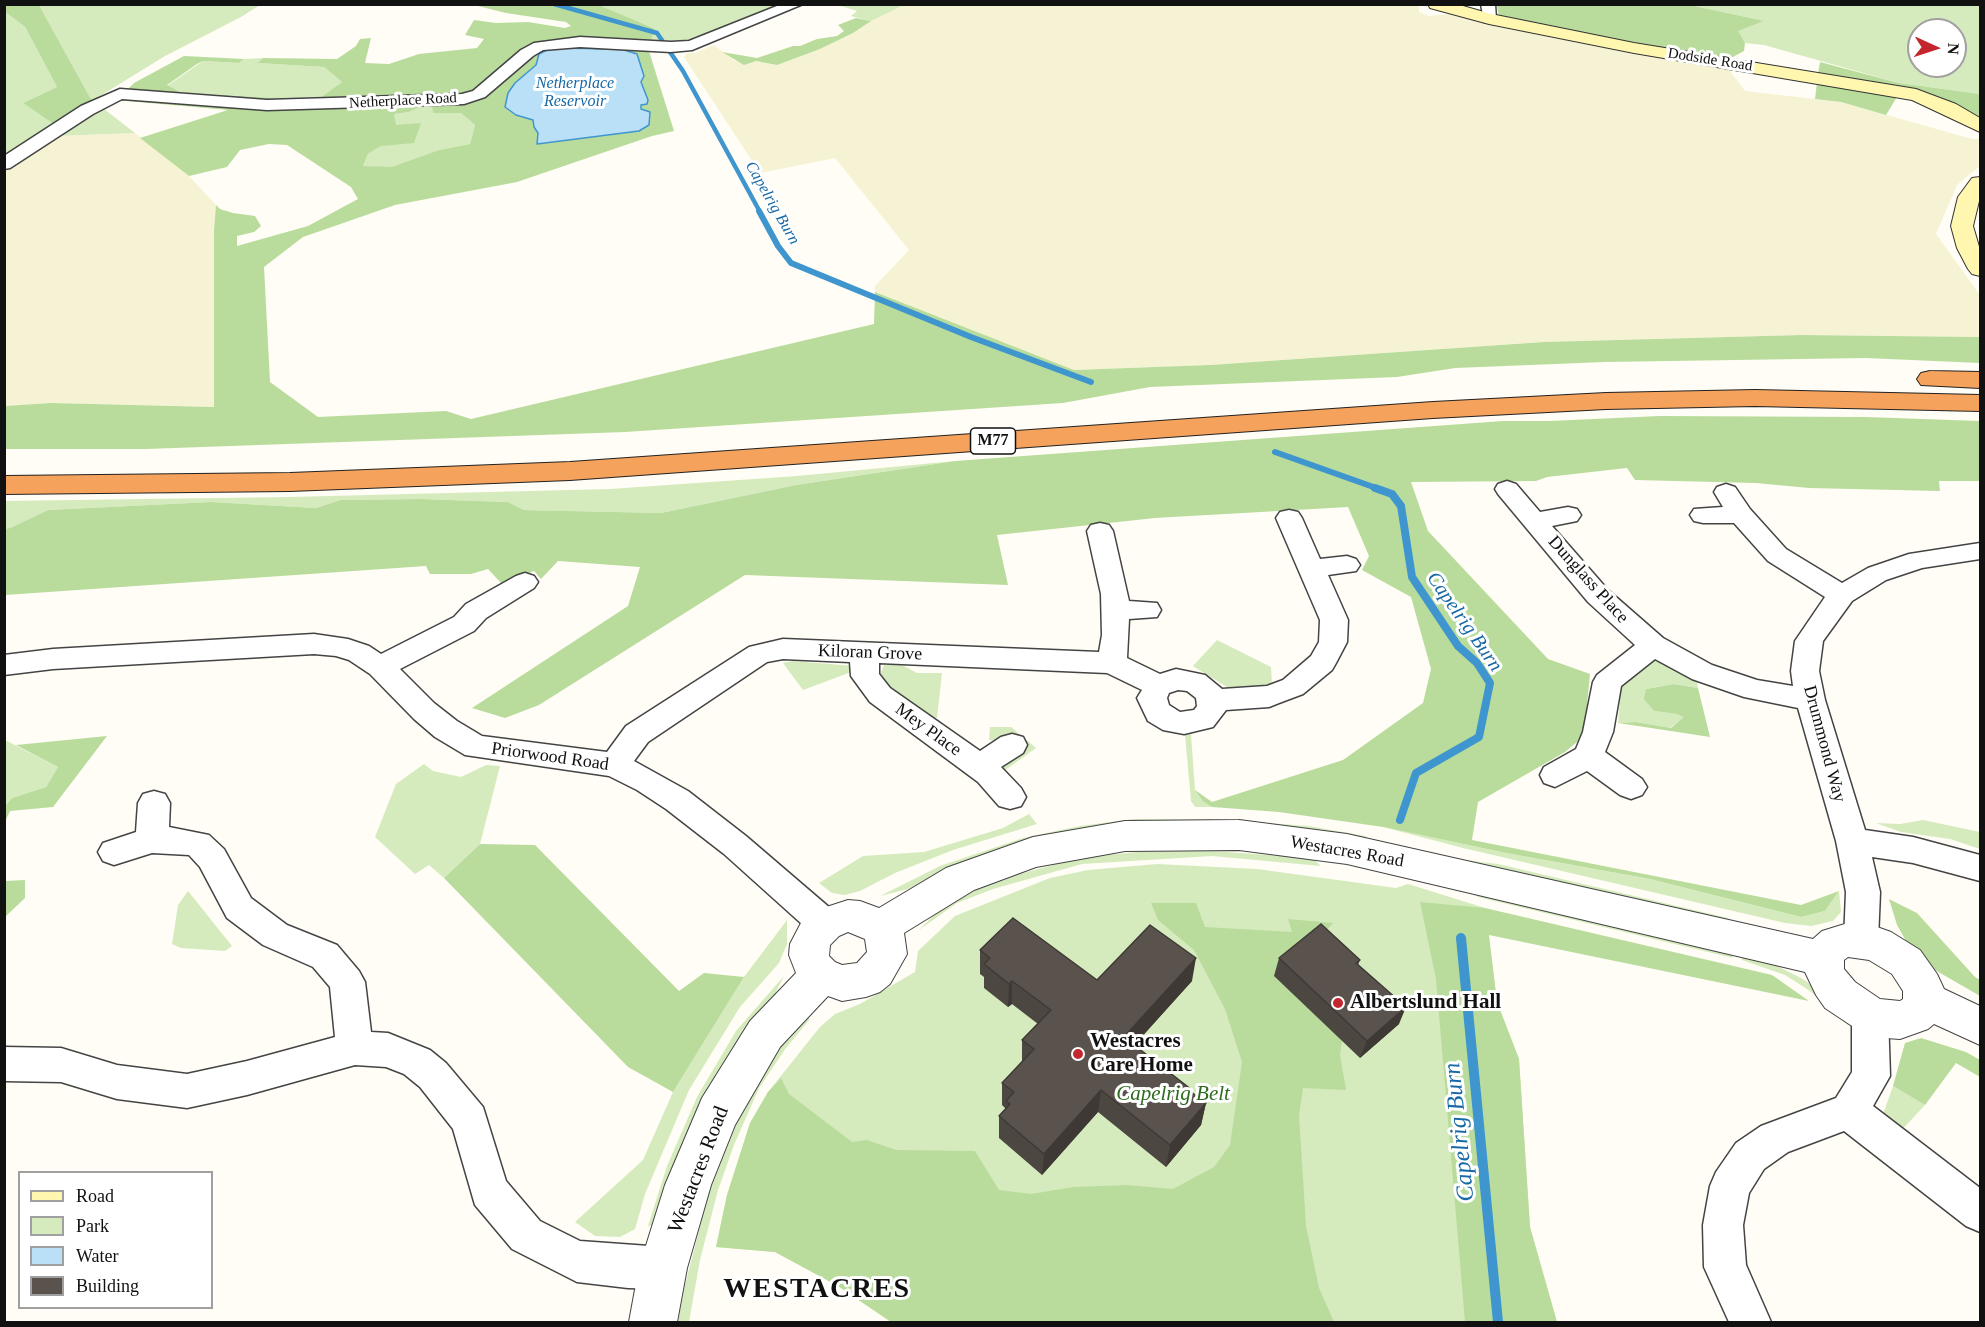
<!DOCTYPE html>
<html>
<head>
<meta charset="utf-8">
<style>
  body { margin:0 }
  #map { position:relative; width:1985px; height:1327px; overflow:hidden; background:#fffdf5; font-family:"Times New Roman",serif }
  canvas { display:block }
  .frame { position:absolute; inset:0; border:6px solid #111; pointer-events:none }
  .legend { position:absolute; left:18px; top:1171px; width:195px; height:138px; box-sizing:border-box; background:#fff; border:2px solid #a0a0a0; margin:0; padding:8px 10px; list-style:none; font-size:18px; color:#111 }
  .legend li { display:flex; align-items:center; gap:12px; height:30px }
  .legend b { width:30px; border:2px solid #a0a0a0 }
  .north { position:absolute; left:1907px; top:18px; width:60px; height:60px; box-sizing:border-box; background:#fff; border:2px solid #a0a0a0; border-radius:50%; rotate:93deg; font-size:16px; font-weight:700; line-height:24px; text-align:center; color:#111 }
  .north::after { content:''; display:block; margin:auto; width:21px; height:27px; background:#c4262e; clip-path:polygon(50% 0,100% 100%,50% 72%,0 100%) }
</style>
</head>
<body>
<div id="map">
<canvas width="1985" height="1327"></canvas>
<div class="frame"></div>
<ul class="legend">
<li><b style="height:8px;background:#fff6b0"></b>Road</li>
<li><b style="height:16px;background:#d5ebbd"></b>Park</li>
<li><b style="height:16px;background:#b9e0f7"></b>Water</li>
<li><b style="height:16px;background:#5a524d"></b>Building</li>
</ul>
<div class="north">N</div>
</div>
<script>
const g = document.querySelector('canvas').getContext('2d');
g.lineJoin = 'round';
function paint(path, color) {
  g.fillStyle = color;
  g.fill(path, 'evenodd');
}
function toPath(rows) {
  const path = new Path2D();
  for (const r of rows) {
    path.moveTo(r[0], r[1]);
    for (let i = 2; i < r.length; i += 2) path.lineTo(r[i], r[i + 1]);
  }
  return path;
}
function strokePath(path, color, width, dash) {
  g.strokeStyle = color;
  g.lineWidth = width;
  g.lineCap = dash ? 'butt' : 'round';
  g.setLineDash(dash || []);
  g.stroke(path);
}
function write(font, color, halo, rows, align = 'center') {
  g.font = font + ' "Times New Roman",serif';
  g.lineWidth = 6;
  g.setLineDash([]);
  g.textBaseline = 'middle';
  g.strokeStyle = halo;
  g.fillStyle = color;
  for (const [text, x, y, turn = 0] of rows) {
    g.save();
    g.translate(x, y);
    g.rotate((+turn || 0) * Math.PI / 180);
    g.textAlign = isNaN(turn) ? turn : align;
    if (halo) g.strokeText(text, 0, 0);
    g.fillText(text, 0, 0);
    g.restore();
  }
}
const farmland = toPath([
  [1419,4,1419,12,1428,16,1451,14,1602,46,1727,67,1745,91,1841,102,1972,139,1980,139,1980,166,1957,185,1936,234,1980,295,1980,337,1802,335,1544,342,1210,365,1074,370,875,292,875,286,909,250,835,158,760,173,684,57,687,53,695,53,714,45,735,61,756,61,777,65,820,49,853,33,874,18,903,6,900,5],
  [135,133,189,176,216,205,214,230,214,407,51,403,5,406,5,168,56,136]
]);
const green = toPath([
  [900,4,904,5,871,21,851,16,857,11,838,5],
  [39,5,260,5,241,17,165,56,92,101],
  [599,5,789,5,695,41,651,42,624,16],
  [1690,5,1980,5,1980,94,1899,83,1764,45,1745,43,1737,31,1763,21],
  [1919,30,1955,30,1955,66,1919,66],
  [5,12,25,27,57,87,23,103,52,123,5,156],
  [263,58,259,63,324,67,342,82,317,100,183,93,167,86,203,61,239,63,244,59],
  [433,102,433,113,461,113,475,125,470,144,439,150,392,168,363,166,368,154,381,146,395,125,394,114,409,112],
  [104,109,135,133,56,136,95,110],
  [955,461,796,485,661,513,524,510,508,502,421,499,340,500,316,508,211,502,48,510,10,528,5,529,4,501,289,497,610,489,797,476],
  [1217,640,1271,667,1272,684,1243,690,1227,687,1193,666],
  [1653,660,1662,660,1696,675,1698,688,1674,684,1646,689,1654,711,1678,714,1685,717,1670,728,1636,722,1618,723,1621,687,1640,665],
  [793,661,854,666,854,671,803,690,783,663],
  [884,665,902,665,917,673,942,673,937,718,924,717,882,685,880,675],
  [990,727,1011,727,1036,748,1001,773,1004,765,1000,741,989,740],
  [1191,734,1195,790,1212,807,1195,807,1191,801,1185,735],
  [5,740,58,767,46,787,12,798,5,806],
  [424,764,433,771,461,777,486,765,500,766,480,844,444,878,429,865,415,874,375,837,396,784],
  [1029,814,1037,824,953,850,895,873,860,891,845,895,832,893,819,883,863,856,924,852,1003,828],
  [1134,819,1225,820,1309,826,1365,836,1376,843,1252,826,944,873,908,889,880,896,940,866,1023,838,1080,826],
  [1923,820,1980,832,1980,849,1950,839,1901,832,1876,823,1900,824],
  [1383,827,1506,853,1650,879,1801,917,1825,911,1839,891,1841,912,1833,921,1811,926,1785,923,1463,848],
  [1198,850,1312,858,1321,866,1212,856,1082,864,993,889,957,903,919,930,942,907,962,894,1016,875,1079,858,1137,852],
  [1447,858,1498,864,1728,918,1730,925],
  [1157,864,1257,869,1396,888,1408,884,1485,908,1497,1002,1519,1059,1530,1227,1557,1322,891,1322,838,1286,775,1252,716,1247,727,1195,750,1123,768,1092,820,1027,835,1014,860,1004,915,972,918,951,955,916,1050,878,1088,870],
  [188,891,232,946,225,951,181,948,172,944,178,905],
  [1469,891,1731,953,1733,958,1478,897],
  [787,920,787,944,779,963,740,1007,689,1090,645,1194,635,1229,620,1237,595,1236,575,1222,643,1160,673,1092,744,977],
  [1741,955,1773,964,1801,978,1822,992,1853,1026,1848,1025,1810,991,1785,975,1742,960],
  [784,976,774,996,742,1040,654,1225,648,1226,667,1166,697,1097,736,1031],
  [808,1017,810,1019,786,1048,759,1088,734,1145,718,1190,700,1260,689,1322,678,1322,685,1285,715,1168,736,1122,782,1041],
  [1893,1086,1925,1105,1899,1133,1882,1117]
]);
const forest = toPath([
  [5,5,39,5,92,101,52,123,23,103,57,87,25,27,5,12],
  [474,5,599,5,655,29,648,48,674,131,652,136,517,182,395,205,303,237,264,267,270,382,318,417,446,411,471,419,874,324,875,292,1074,370,1210,365,1544,342,1802,335,1980,337,1980,363,1866,358,1605,362,1455,368,1397,377,1150,387,1063,403,625,432,146,449,5,449,5,406,51,403,214,407,214,230,216,205,220,209,233,213,255,216,261,226,254,232,237,236,237,246,308,226,358,199,351,187,287,145,269,144,240,150,227,167,189,176,140,138,228,110,116,100,134,83,184,56,244,59,239,63,203,61,197,64,167,85,182,93,317,100,342,82,324,67,258,63,263,58,337,59,356,46,360,39,371,38,365,63,389,64,419,54,477,48,484,39,465,35,474,20,496,23,528,22,565,28,571,26,566,22,506,13],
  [551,48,628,50,648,100,641,105,643,130,538,144,538,133,534,127,533,120,516,115,505,107,508,92,515,83,536,65,537,59],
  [432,102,433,113,461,113,475,125,470,144,439,150,392,167,363,166,368,154,381,146,414,143,421,123,396,125,394,114,409,112],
  [1497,5,1690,5,1764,21,1738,31,1745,43,1744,51,1729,59,1653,48,1499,18],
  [856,18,871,21,853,33,820,49,777,65,756,61,744,65,722,52,757,58,793,46,800,46,817,39,837,36,844,31,838,25],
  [1820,62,1899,83,1980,94,1980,120,1955,105,1818,74],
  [1817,82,1897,97,1886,115,1841,102,1815,99],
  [1660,416,1866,417,1980,421,1980,481,1939,481,1940,491,1809,488,1756,483,1635,480,1627,468,1547,477,1536,481,1411,482,1428,531,1548,659,1590,674,1584,736,1565,752,1478,802,1472,840,1801,905,1839,891,1825,911,1801,917,1650,879,1506,853,1383,827,1279,812,1212,807,1203,801,1195,790,1212,802,1343,760,1423,703,1431,669,1411,597,1362,570,1369,556,1348,507,1155,518,997,535,1008,585,745,575,539,705,505,718,472,708,628,606,640,567,558,561,541,579,534,571,502,584,488,569,471,574,430,574,426,566,5,595,4,529,10,528,48,510,211,502,316,508,340,500,421,499,508,502,524,510,661,513,796,485,955,461,1503,421,1549,421],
  [1674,684,1698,688,1710,737,1618,723,1636,722,1671,728,1684,717,1677,714,1654,711,1644,699,1646,689],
  [107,736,53,807,10,811,5,822,5,806,12,798,46,787,58,767,16,745],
  [480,844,535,845,679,991,704,973,744,977,673,1092,628,1067,444,878],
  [25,880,25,898,5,917,5,881],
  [1889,899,1917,913,1975,977,1980,980,1980,996,1935,970,1906,941,1897,925],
  [1420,902,1485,908,1772,975,1809,1001,1489,935,1497,1002,1519,1059,1530,1227,1557,1322,1465,1322,1436,979],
  [1151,903,1196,903,1205,927,1292,932,1288,919,1333,923,1316,942,1342,1041,1340,1055,1346,1090,1303,1088,1299,1115,1306,1226,1319,1288,1334,1322,891,1322,838,1286,775,1252,716,1247,727,1195,750,1123,768,1092,781,1078,789,1094,852,1142,867,1140,896,1150,975,1151,999,1190,1031,1194,1074,1187,1127,1185,1173,1189,1214,1167,1230,1145,1242,1062,1225,1009,1194,950,1158,920],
  [1921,1038,1966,1052,1980,1060,1980,1077,1956,1063,1925,1105,1893,1086,1905,1043]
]);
const water = toPath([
  [551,48,621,49,637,54,644,76,641,82,648,100,647,104,641,105,641,109,650,112,649,125,639,131,537,144,538,133,534,127,533,120,516,115,505,107,508,93,515,83,536,65,539,54,551,48]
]);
const streamFar3 = toPath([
  [554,4,657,33,683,71,760,212]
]);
const streamFar2 = toPath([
  [759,211,778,246,791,263,971,337,1091,382],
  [1275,452,1379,489]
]);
const streamFar1 = toPath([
  [1375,488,1392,494,1401,506,1412,577,1458,646,1477,663,1490,683,1479,737,1416,773,1400,820]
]);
const stream = toPath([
  [1461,938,1498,1322]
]);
const minor = toPath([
  [782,4,803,4,692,50,671,52,580,47,543,50,533,56,485,97,464,104,267,110,122,99,93,114,10,168,4,169,4,156,81,106,120,89,267,100,462,94,473,91,521,50,534,43,580,37,671,42,689,41,782,4],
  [1481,4,1495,4,1496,19,1494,22,1484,22,1481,4],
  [1507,481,1516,484,1540,512,1568,507,1577,509,1581,515,1577,521,1552,526,1608,590,1663,638,1712,665,1757,680,1793,686,1791,671,1795,641,1825,597,1768,561,1734,523,1703,523,1694,521,1690,515,1694,509,1723,507,1714,492,1717,487,1726,484,1735,487,1750,509,1786,549,1842,583,1868,568,1909,554,1980,543,1980,559,1922,568,1886,580,1852,601,1823,641,1819,671,1825,700,1865,830,1913,837,1980,855,1980,881,1913,863,1872,857,1880,892,1878,940,1873,950,1861,955,1849,950,1844,940,1846,892,1836,841,1798,708,1744,697,1692,679,1655,659,1621,686,1613,732,1605,752,1642,779,1647,787,1642,795,1631,799,1620,795,1587,771,1555,787,1544,783,1540,775,1544,767,1576,749,1583,732,1593,682,1597,675,1635,645,1588,602,1498,494,1495,489,1498,484,1507,481],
  [1289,510,1298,512,1302,518,1320,559,1347,556,1356,559,1360,565,1356,571,1328,575,1348,620,1347,642,1336,663,1332,670,1303,694,1279,703,1269,707,1226,710,1213,727,1184,734,1163,730,1148,721,1137,698,1142,690,1107,673,879,663,879,674,890,688,980,751,1001,737,1012,734,1023,737,1027,745,1023,753,1001,767,1021,788,1026,797,1021,806,1010,809,999,806,978,782,870,702,851,676,850,662,783,659,767,662,648,742,634,761,688,791,746,836,837,914,842,924,837,934,825,938,813,934,724,854,666,809,637,790,609,776,465,755,435,737,414,719,370,674,349,660,336,656,314,654,53,669,4,675,4,655,53,649,314,634,348,639,369,646,381,654,454,617,466,604,516,576,525,573,534,576,538,582,534,588,486,618,474,631,400,669,434,703,457,721,482,736,607,752,626,726,749,647,783,639,1099,652,1102,635,1101,594,1087,531,1091,525,1100,523,1109,525,1113,531,1129,601,1157,603,1161,610,1157,617,1129,619,1127,658,1160,674,1176,669,1205,675,1222,689,1267,686,1283,680,1311,656,1319,642,1320,620,1276,518,1280,512,1289,510],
  [1178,690,1187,691,1196,698,1197,706,1194,710,1180,712,1169,705,1167,698,1169,693,1178,690],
  [154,791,165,794,170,803,169,827,209,835,224,849,251,898,287,925,337,945,359,971,365,982,371,1032,388,1033,430,1050,446,1063,483,1107,506,1181,540,1221,580,1241,663,1247,678,1253,684,1268,678,1283,663,1289,628,1288,577,1282,512,1249,475,1205,453,1129,420,1087,404,1074,386,1067,355,1065,247,1095,187,1108,117,1099,61,1082,4,1081,4,1047,61,1048,117,1065,187,1074,247,1061,335,1037,330,987,313,967,263,945,227,918,200,867,189,855,152,853,114,865,103,861,98,852,103,843,136,832,138,803,143,794,154,791],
  [1870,999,1883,1004,1888,1015,1890,1076,1873,1106,1980,1188,1980,1232,1966,1226,1844,1131,1788,1152,1764,1169,1749,1193,1743,1225,1746,1265,1771,1322,1729,1322,1704,1267,1703,1225,1710,1186,1716,1172,1736,1143,1761,1126,1836,1098,1852,1072,1852,1015,1857,1004,1870,999]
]);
const tertiary = toPath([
  [1239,820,1347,834,1813,939,1822,931,1848,923,1877,927,1891,932,1920,950,1937,974,1944,989,1980,1006,1980,1045,1934,1024,1928,1029,1900,1039,1886,1038,1855,1028,1825,1008,1816,995,1805,972,1347,864,1239,850,1125,851,1036,867,974,890,904,933,907,954,890,984,880,992,866,997,842,1001,828,996,780,1047,735,1125,711,1185,687,1268,677,1322,629,1322,639,1268,665,1185,702,1098,750,1021,796,973,789,955,790,944,802,921,811,912,848,900,860,901,879,908,946,868,1033,837,1125,821,1239,820],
  [848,932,865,939,867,952,857,963,842,965,835,962,829,956,830,945,839,936,848,932],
  [1848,957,1869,960,1892,974,1903,991,1903,999,1900,1001,1880,999,1855,982,1844,969,1844,960,1848,957]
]);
const secondary = toPath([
  [1428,4,1456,4,1491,14,1634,43,1916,89,1956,104,1980,118,1980,132,1912,100,1634,53,1489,24,1430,8,1428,4],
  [1980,177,1980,197,1973,226,1980,250,1980,276,1972,274,1968,269,1957,248,1951,226,1958,197,1972,178,1980,177]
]);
const motorway = toPath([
  [1930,371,1980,372,1980,388,1921,385,1917,379,1921,373,1930,371],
  [1755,390,1980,395,1980,411,1755,406,1606,409,1433,418,570,480,290,491,4,494,4,476,290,473,570,462,1433,402,1606,393,1755,390]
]);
const wall = toPath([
  [980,950,1097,980,1192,981,1134,1045,1192,1090,1192,1093,1206,1103,1201,1125,1166,1167,1098,1112,1042,1175,999,1138,999,1116,1006,1109,1002,1105,1002,1083,1022,1062,1022,1040,1038,1024,1012,1004,1008,1007,984,988,984,977,980,974],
  [1279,958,1360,960,1358,965,1399,1024,1360,1058,1274,976]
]);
const shadedWall = toPath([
  [1196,958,1192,981,1121,1060,1124,1037],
  [1012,981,1012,1004,1008,1007,1009,984],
  [1406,1007,1399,1024,1360,1058,1367,1041],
  [1101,1090,1098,1112,1042,1175,1044,1154],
  [1206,1103,1201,1125,1166,1167,1170,1145]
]);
const building = toPath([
  [1013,918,1097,980,1150,925,1196,958,1124,1037,1192,1090,1191,1092,1206,1103,1170,1145,1101,1090,1044,1154,999,1116,1010,1104,1006,1101,1014,1092,1002,1083,1034,1049,1022,1040,1051,1010,1012,981,1009,984,984,964,990,958,980,950,1013,918],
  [1321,924,1360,960,1356,963,1406,1007,1367,1041,1279,958,1321,924]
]);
const markers = [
  [1338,1003,6,"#c4262e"],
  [1078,1054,6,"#c4262e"]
];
const farStreetnames = [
  ["Dodside Road",1710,60,9],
  ["Netherplace Road",403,101,-3]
];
const farWaternames = [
  ["Netherplace",575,84],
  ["Reservoir",575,102],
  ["Capelrig Burn",772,203,60]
];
const shields = [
  [993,441,45]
];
const shieldNames = [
  ["M77",993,441]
];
const streetNames = [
  ["Dunglass Place",1588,580,48],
  ["Kiloran Grove",870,653,2],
  ["Mey Place",928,730,36],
  ["Drummond Way",1824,744,75],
  ["Priorwood Road",550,757,8],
  ["Westacres Road",1347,852,10]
];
const waterNames = [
  ["Capelrig Burn",1464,622,55]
];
const nearPoinames = [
  ["Albertslund Hall",1350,1003],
  ["Westacres",1090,1042],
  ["Care Home",1090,1066]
];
const nearParknames = [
  ["Capelrig Belt",1173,1094]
];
const nearStreetnames = [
  ["Westacres Road",699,1170,-69]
];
const nearWaternames = [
  ["Capelrig Burn",1460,1132,-96]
];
const nearDistrictnames = [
  ["WESTACRES",817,1290]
];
paint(farmland, '#f6f3d4');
paint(green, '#d5ebbd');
paint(forest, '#b9dc9c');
paint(water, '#b9e0f7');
strokePath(water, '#3f96cf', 1.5);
strokePath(streamFar3, '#3f96cf', 4.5);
strokePath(streamFar2, '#3f96cf', 6);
strokePath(streamFar1, '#3f96cf', 8);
strokePath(stream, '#3f96cf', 10);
strokePath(minor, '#444', 3);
strokePath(tertiary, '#444', 2);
strokePath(secondary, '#333', 2);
strokePath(motorway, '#222', 2);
paint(minor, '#fff');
paint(tertiary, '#fff');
paint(secondary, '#fff6b0');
paint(motorway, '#f5a25d');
paint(wall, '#4d4742');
paint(shadedWall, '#3f3936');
paint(building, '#5a524d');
strokePath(building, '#3f3936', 1.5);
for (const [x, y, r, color] of markers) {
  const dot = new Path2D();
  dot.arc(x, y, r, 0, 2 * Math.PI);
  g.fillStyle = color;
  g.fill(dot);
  strokePath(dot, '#fff', 2);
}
write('15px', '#111', '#fff', farStreetnames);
write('italic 16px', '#1768a6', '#fff', farWaternames);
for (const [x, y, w] of shields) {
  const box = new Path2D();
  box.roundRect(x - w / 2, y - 13, w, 26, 4.5);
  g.fillStyle = '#fff';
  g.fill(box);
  strokePath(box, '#111', 1.5);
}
write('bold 16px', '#111', null, shieldNames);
write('18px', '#111', '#fff', streetNames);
write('italic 20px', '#1768a6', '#fff', waterNames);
write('bold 21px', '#111', '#fff', nearPoinames, 'left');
write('italic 21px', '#2f6b1f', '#fff', nearParknames);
write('21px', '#111', '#fff', nearStreetnames);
write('italic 24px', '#1768a6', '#fff', nearWaternames);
g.letterSpacing = '1.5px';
write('bold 28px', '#111', '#fff', nearDistrictnames);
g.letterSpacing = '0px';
</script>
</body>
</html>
